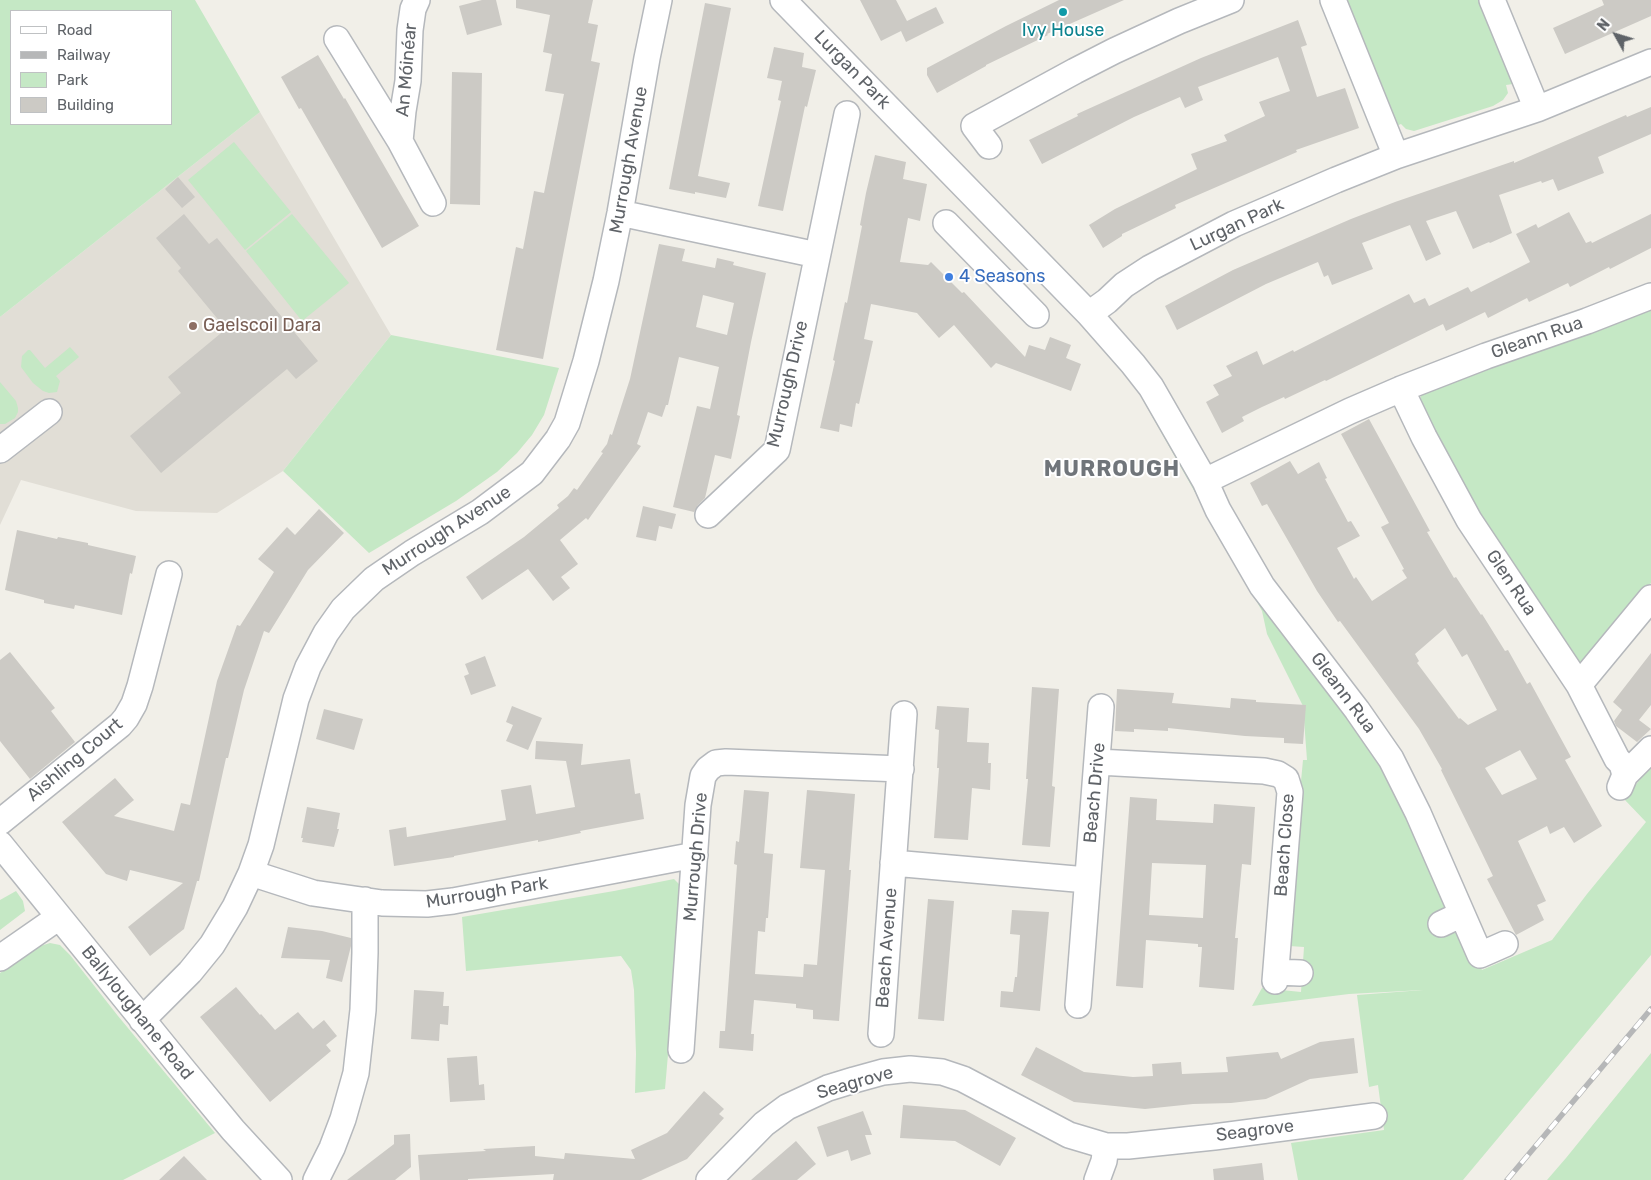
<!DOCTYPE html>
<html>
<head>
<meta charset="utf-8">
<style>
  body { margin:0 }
  #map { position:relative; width:1651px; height:1180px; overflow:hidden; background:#f1efe8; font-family:Rubik,sans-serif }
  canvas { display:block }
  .legend { position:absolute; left:10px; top:10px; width:162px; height:115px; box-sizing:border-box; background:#fff; border:1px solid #bfc1c3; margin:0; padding:6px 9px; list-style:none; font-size:15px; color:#5f6368 }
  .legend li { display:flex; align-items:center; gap:10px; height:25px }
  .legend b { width:25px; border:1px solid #bfc1c3 }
  .north { position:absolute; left:1591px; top:10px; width:50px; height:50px; -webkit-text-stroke:4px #fff; paint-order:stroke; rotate:309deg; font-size:14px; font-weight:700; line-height:20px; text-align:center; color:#5f6368 }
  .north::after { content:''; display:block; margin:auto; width:18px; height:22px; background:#5f6368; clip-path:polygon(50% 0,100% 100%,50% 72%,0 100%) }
</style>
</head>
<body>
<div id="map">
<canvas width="1651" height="1180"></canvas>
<ul class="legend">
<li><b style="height:6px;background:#fff"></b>Road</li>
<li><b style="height:6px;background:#b6b7b8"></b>Railway</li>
<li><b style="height:14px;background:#c5e8c5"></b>Park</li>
<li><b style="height:14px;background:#cccac5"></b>Building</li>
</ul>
<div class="north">N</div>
</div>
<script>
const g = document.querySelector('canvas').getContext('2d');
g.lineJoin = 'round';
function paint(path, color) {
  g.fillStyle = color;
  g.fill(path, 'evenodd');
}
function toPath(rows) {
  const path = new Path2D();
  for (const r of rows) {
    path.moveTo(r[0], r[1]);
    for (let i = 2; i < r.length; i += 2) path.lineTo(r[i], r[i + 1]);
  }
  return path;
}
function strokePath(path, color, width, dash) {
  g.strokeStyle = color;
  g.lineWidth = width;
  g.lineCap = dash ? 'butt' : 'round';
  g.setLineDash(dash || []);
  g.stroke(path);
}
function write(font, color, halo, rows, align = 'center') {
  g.font = font + ' Rubik,sans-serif';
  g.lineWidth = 4;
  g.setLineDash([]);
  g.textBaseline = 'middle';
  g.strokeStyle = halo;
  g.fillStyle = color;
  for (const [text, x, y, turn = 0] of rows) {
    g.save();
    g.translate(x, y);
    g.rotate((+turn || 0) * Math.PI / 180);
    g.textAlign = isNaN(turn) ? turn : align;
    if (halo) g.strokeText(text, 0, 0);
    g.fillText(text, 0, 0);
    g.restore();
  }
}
const education = toPath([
  [260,112,391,335,283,471,217,513,136,511,21,480,0,525,0,317]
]);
const green = toPath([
  [0,0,195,0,260,112,0,317],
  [11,11,171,11,171,124,11,124],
  [1346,0,1479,0,1513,84,1506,85,1508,93,1503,100,1493,106,1414,131,1406,129,1401,124,1396,126],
  [234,142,291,212,245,250,188,180],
  [292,214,349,283,302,321,246,251],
  [1646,309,1651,310,1651,583,1590,659,1584,662,1577,661,1478,516,1424,417,1420,400,1422,392],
  [391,335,559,368,544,415,532,435,517,453,497,472,456,501,369,553,283,471],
  [70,347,79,357,56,376,60,381,57,392,49,393,43,391,33,383,21,367,22,356,28,350,30,350,45,368],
  [0,382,16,401,18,408,18,412,15,418,5,424,0,424],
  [1140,395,1153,413,1379,750,1457,930,1467,936,1482,970,1552,940,1587,894,1646,822,1624,799,1651,766,1651,955,1463,1180,1298,1180,1291,1143,1384,1130,1378,1085,1369,1087,1357,995,1423,990,1349,994,1252,1006,1262,988,1301,992,1304,947,1289,946,1286,941,1303,760,1307,760,1303,706,1267,634,1262,611],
  [674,879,679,884,682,893,665,1089,635,1093,636,1054,634,990,631,970,621,956,466,971,462,917,614,891],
  [16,891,23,901,25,911,0,930,0,900],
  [50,943,60,945,70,955,118,1016,215,1133,123,1180,0,1180,0,973,37,947],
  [1651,1053,1651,1180,1547,1180,1566,1158]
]);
const building = toPath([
  [482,0,496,0,502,25,467,35,459,6],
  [516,0,593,0,588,23,598,25,591,61,600,63,543,359,496,350,516,247,523,249,534,191,544,193,564,94,545,91,552,54,543,52,550,15,516,8],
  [860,0,896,0,907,21,936,7,944,23,906,42,901,31,881,41],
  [1059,0,1124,0,1047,34,1048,35,986,65,986,66,937,93,927,75,927,68,1006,26],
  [1602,0,1651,0,1651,16,1565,54,1553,28,1604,5],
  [705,3,731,8,698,176,730,183,726,198,695,192,695,194,669,189],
  [1298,20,1307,45,1301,47,1317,97,1345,88,1359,128,1296,150,1297,152,1175,205,1176,208,1122,234,1122,236,1103,248,1089,225,1115,209,1197,169,1191,154,1227,141,1224,135,1265,116,1259,102,1290,91,1278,57,1198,87,1203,100,1185,108,1180,97,1134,117,1042,164,1029,140,1078,116,1077,114,1201,58],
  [774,47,804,53,802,67,816,70,807,107,805,106,783,211,758,206,781,101,778,100,782,81,767,78],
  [318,55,344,99,345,98,419,226,382,248,301,108,299,109,281,77],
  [452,72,482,73,480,205,450,204],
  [1651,107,1651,134,1598,157,1604,173,1558,191,1553,179,1542,183,1541,181,1499,195,1512,233,1490,243,1489,242,1473,249,1456,211,1426,221,1441,254,1426,261,1410,225,1362,243,1373,269,1332,285,1328,275,1324,277,1318,262,1266,284,1177,330,1165,306,1233,270,1351,219,1395,202,1514,161,1514,163,1626,115,1627,117],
  [875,155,906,162,903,179,927,184,920,221,908,218,900,262,928,265,931,262,962,293,964,292,1025,357,1029,345,1045,350,1050,337,1071,345,1066,358,1081,364,1071,391,996,363,991,368,954,325,939,338,917,313,871,304,864,339,873,341,859,404,856,403,852,427,840,424,839,432,820,428,835,361,833,360,845,302,847,303,862,226,860,225,866,193],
  [178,177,195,197,182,208,165,189],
  [1569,212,1586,243,1591,241,1592,243,1651,214,1651,248,1610,269,1609,267,1570,287,1568,283,1529,302,1527,298,1488,318,1485,312,1446,331,1443,324,1326,381,1325,380,1285,399,1284,397,1262,407,1242,417,1244,421,1222,433,1206,402,1219,395,1213,385,1232,376,1226,366,1257,351,1263,365,1293,350,1294,352,1409,294,1414,303,1425,298,1429,306,1468,287,1471,292,1530,262,1516,234,1536,224,1538,228],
  [184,214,209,244,217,238,318,361,296,379,287,369,161,473,130,436,181,393,168,377,226,329,178,271,181,268,156,238],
  [659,244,685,249,682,261,715,268,717,258,734,262,733,265,766,273,751,342,737,415,740,416,731,459,715,455,705,498,698,505,694,512,673,507,697,406,710,409,719,367,679,357,668,405,666,405,662,417,648,412,637,444,641,446,588,520,586,518,560,540,578,564,561,577,570,588,553,601,528,569,482,600,466,577,524,537,559,508,557,505,568,496,574,488,577,490,603,453,601,452,607,444,610,434,612,435,630,379],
  [703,295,734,303,727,335,696,327],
  [1369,419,1430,531,1427,532,1454,578,1456,577,1481,615,1482,614,1505,651,1508,650,1527,684,1530,682,1571,757,1565,760,1602,826,1574,843,1564,827,1550,834,1547,826,1518,841,1546,901,1537,905,1544,920,1516,935,1487,879,1493,876,1480,849,1441,770,1442,769,1419,729,1340,621,1338,622,1317,591,1267,504,1262,506,1250,483,1290,461,1298,474,1319,462,1327,478,1325,479,1348,522,1351,521,1360,536,1337,548,1354,579,1356,577,1372,601,1407,578,1402,570,1404,569,1381,527,1389,523,1341,434],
  [1445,628,1462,657,1467,654,1497,710,1468,725,1460,718,1459,719,1417,663,1419,661,1415,654],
  [1520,750,1537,779,1502,795,1485,768],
  [643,506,676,514,672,529,659,526,656,541,636,537],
  [319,509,344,533,308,570,269,633,264,631,244,690,228,758,226,758,199,881,197,881,184,929,150,956,128,927,183,883,130,870,127,881,106,874,62,822,115,778,134,800,114,816,174,831,181,803,190,805,217,681,237,625,240,626,274,572,258,559,287,527,295,535],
  [17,530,57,539,58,537,88,543,88,545,136,556,132,574,130,573,122,615,75,605,74,609,44,603,44,600,5,590],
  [10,652,55,708,51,711,75,742,30,779,0,741,0,660],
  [1651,653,1651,705,1639,720,1651,729,1637,742,1616,726,1614,721,1622,710,1613,702],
  [485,656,496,686,471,695,464,676,469,674,465,664],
  [1032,687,1059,689,1052,786,1055,787,1050,847,1022,845,1028,779,1026,779],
  [1117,689,1174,693,1172,703,1230,708,1231,698,1256,700,1256,702,1306,705,1303,744,1284,743,1284,738,1245,736,1168,728,1168,731,1134,729,1134,732,1115,731],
  [512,706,542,718,528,750,506,741,513,725,506,722],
  [937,706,969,708,967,742,989,743,988,763,991,763,990,790,972,788,968,840,934,838,939,768,937,768,939,730,935,729],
  [324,709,363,719,354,750,316,739],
  [536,741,583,744,581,765,630,759,635,794,640,793,644,819,580,831,581,833,538,842,538,840,454,856,454,857,394,866,389,830,406,827,407,837,506,820,501,790,531,785,536,814,575,807,566,761,535,759],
  [744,790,769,792,764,853,773,854,768,918,766,918,765,932,758,931,755,974,803,977,804,964,817,965,825,870,800,868,807,790,855,794,850,859,849,870,851,870,839,1021,813,1019,813,1010,796,1008,796,1004,754,1000,751,1034,754,1034,753,1051,719,1048,720,1031,725,1031,737,865,734,864,736,841,739,842],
  [1130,797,1157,799,1156,820,1213,823,1214,804,1255,807,1251,865,1242,864,1235,938,1238,938,1234,990,1199,987,1202,947,1198,947,1198,944,1146,940,1143,988,1116,986],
  [1152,863,1206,865,1203,918,1149,915],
  [307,807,340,813,337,829,339,829,334,847,302,842,303,838,301,838],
  [928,899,954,901,944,1021,918,1019],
  [1012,910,1049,912,1040,1011,1000,1007,1001,991,1013,992,1015,977,1017,977,1020,935,1010,934],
  [288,927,322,931,351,938,351,946,342,982,326,978,330,960,281,958],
  [236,987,260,1015,261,1014,275,1030,298,1012,313,1029,324,1020,337,1036,326,1045,331,1051,270,1102,200,1017],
  [414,990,444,992,443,1006,449,1006,448,1025,440,1024,439,1041,411,1039],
  [1354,1038,1358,1073,1310,1079,1266,1099,1231,1103,1193,1104,1145,1109,1074,1102,1021,1075,1036,1047,1084,1072,1133,1077,1153,1076,1152,1064,1181,1062,1182,1074,1228,1072,1226,1057,1278,1052,1281,1059,1320,1042],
  [477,1056,479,1085,484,1084,485,1100,450,1102,447,1058],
  [704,1091,724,1109,719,1114,724,1118,687,1159,641,1180,553,1180,554,1174,468,1179,468,1180,420,1180,418,1155,486,1151,483,1149,535,1146,535,1156,564,1159,565,1153,635,1159,631,1150,667,1133],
  [903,1105,965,1110,1016,1138,1000,1166,955,1141,900,1138],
  [863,1111,872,1135,865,1135,871,1154,851,1161,848,1150,827,1157,817,1127],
  [410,1134,411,1167,395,1180,347,1180,394,1144,394,1135],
  [796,1141,816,1164,797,1180,751,1180],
  [184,1156,207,1180,159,1180],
  [1262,1163,1264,1180,1214,1180,1213,1169]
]);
const minor = toPath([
  [417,0,413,9,410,30,408,81,403,111,400,141,433,203],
  [783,0,1089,314,1133,364,1151,387,1205,481,1218,510,1262,586,1357,710,1391,759,1418,813,1480,955,1505,944],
  [1333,0,1396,156],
  [1492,0,1537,109],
  [337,39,400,141],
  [989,146,974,126,1075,71,1114,51,1179,21,1231,0],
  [620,213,817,255],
  [946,223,1036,315],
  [1089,314,1107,301,1124,285,1150,268,1234,224,1336,180,1396,156,1537,109,1651,62],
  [1401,389,1424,437,1469,520,1579,685,1617,759,1622,764,1625,775],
  [0,450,49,412],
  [1205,481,1350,411,1401,389,1486,356,1587,321,1651,296],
  [708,515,777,450,847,114],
  [1579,685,1651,598],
  [1098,762,1264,771,1278,774,1286,779,1290,792,1275,981],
  [1620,787,1625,775,1651,749],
  [0,822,120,725,126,718,134,704,140,686,169,574],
  [0,844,181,1067,233,1130,279,1180],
  [893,863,1087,880],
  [251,873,313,893,382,903,427,904,453,901,695,855],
  [1441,924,1462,914],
  [0,958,59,917],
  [1276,972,1300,973],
  [1078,1005,1101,707],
  [142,1020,190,972,212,945,235,907,251,873,261,845,296,699,308,667,326,633,343,609,374,579,412,553,480,512,532,473,558,439,567,423,586,361,606,281,620,213,647,58,659,0],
  [881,1034,904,714],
  [681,1050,698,805,703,776,708,769,716,763,726,762,901,769],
  [316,1180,332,1148,343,1119,356,1073,363,1010,365,953,365,900],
  [709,1180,764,1124,787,1107,828,1088,854,1080,883,1072,910,1069,942,1072,963,1079,1069,1135,1106,1146,1128,1146,1214,1137,1374,1116],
  [1097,1180,1104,1161,1106,1146]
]);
const rail = toPath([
  [1507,1180,1651,1009]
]);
const markers = [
  [1063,12,5,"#0f9aa8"],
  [949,277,5,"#3f7fe0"],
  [193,326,5,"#8d6e63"]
];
const cultureNames = [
  ["Ivy House",1063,31]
];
const streetNames = [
  ["An Móinéar",407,70,-85],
  ["Lurgan Park",852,70,46],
  ["Murrough Avenue",629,160,-80],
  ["Lurgan Park",1237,225,-25],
  ["Gleann Rua",1537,338,-19],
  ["Murrough Drive",788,384,-77],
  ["Murrough Avenue",447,531,-33],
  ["Glen Rua",1511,583,56],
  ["Gleann Rua",1343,693,53],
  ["Aishling Court",75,760,-40],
  ["Beach Drive",1095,793,-85],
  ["Beach Close",1285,845,-86],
  ["Murrough Drive",696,857,-85],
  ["Murrough Park",487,893,-9],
  ["Beach Avenue",887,948,-86],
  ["Ballyloughane Road",137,1013,51],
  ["Seagrove",855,1083,-16],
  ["Seagrove",1255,1131,-7]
];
const shopNames = [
  ["4 Seasons",959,277]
];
const educationNames = [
  ["Gaelscoil Dara",203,326]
];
const districtNames = [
  ["MURROUGH",1112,470]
];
paint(education, '#e1ded6');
paint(green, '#c5e8c5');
paint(building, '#cccac5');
strokePath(minor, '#b5b8bc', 28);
strokePath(minor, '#fff', 25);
strokePath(rail, '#b6b7b8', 5.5);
strokePath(rail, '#fff', 4, [11]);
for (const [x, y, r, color] of markers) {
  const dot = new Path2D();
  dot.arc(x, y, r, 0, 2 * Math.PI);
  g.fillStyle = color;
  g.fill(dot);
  strokePath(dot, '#fff', 2);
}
write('18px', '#0d838f', '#fff', cultureNames);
write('18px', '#5f6368', '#fff', streetNames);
write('18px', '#366cbe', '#fff', shopNames, 'left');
write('18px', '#785e54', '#fff', educationNames, 'left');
g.letterSpacing = '1px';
write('bold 22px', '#70757a', '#fff', districtNames);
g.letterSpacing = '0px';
</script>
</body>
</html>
